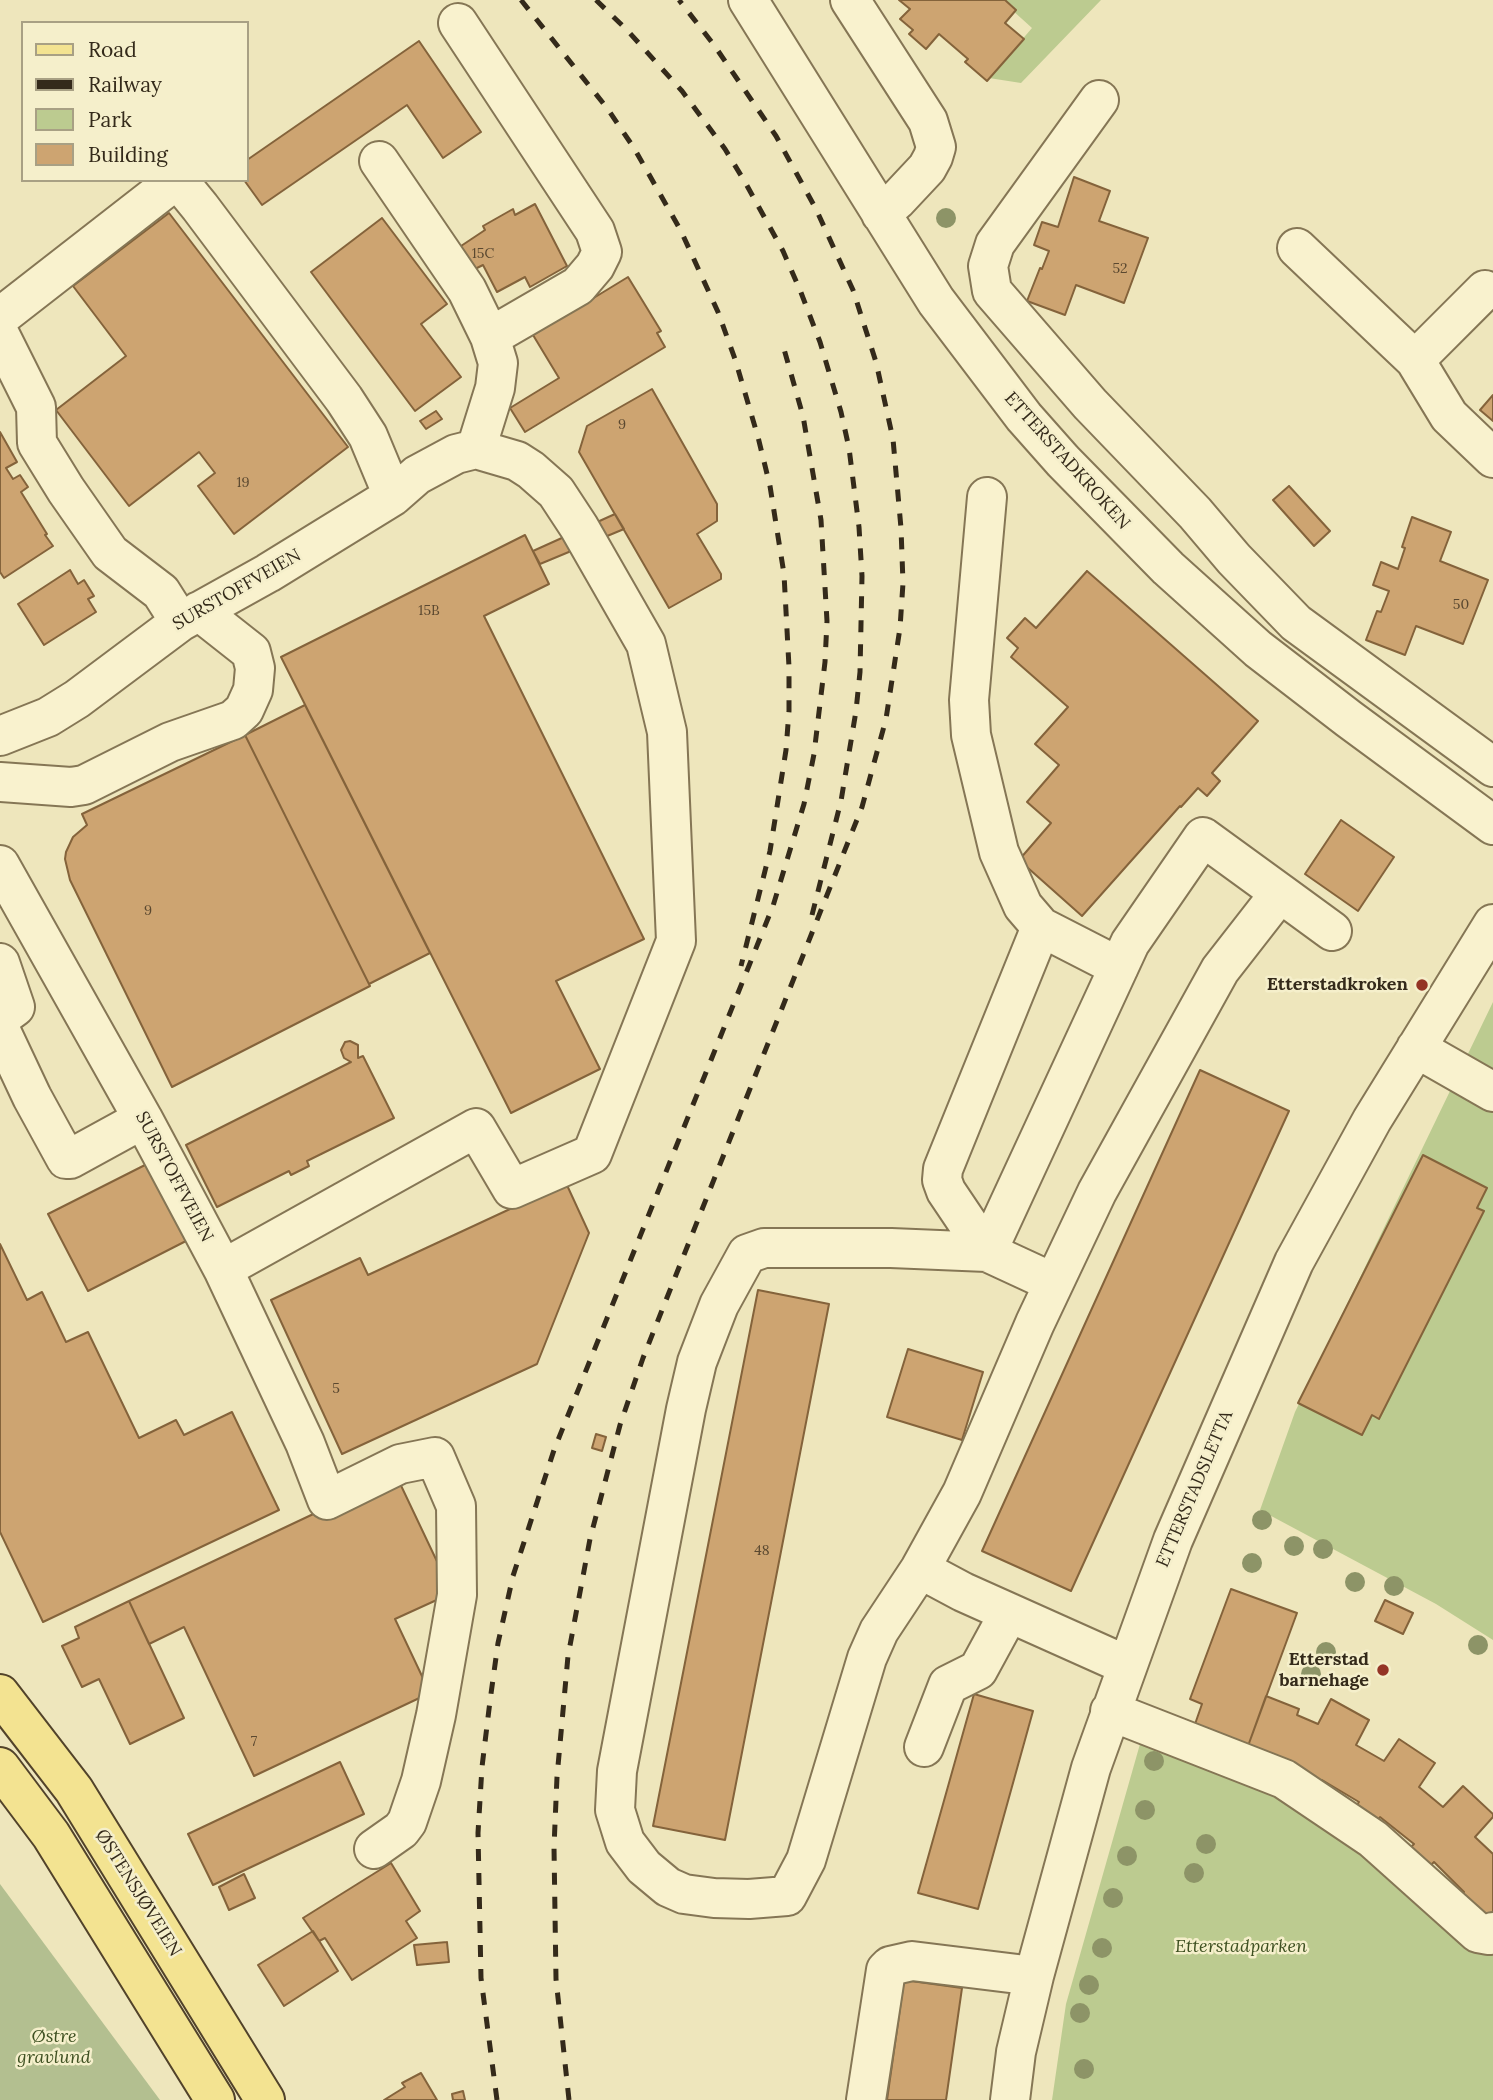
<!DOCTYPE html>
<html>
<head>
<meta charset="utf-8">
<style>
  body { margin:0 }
  #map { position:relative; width:1493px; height:2100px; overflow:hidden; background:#eee6bc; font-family:Lora,serif }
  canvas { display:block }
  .legend { position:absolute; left:21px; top:21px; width:228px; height:161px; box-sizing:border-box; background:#f5efcb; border:2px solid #a8a084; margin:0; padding:9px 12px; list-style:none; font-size:21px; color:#342a1a }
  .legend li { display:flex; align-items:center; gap:14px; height:35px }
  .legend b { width:35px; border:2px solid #a8a084 }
</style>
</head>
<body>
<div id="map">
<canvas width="1493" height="2100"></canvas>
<ul class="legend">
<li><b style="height:9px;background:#f3e391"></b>Road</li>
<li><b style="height:9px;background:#342a1a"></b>Railway</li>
<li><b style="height:19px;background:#bccb90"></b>Park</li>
<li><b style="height:19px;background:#cda471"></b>Building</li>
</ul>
</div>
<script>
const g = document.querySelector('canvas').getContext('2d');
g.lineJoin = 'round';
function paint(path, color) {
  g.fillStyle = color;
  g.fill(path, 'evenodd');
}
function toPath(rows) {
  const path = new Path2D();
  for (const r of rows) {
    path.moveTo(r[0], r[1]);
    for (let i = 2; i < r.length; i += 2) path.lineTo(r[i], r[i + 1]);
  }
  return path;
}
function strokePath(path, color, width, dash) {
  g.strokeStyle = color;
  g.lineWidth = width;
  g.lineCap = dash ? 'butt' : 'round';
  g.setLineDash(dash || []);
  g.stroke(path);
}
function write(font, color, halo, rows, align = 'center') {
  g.font = font + ' Lora,serif';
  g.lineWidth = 5;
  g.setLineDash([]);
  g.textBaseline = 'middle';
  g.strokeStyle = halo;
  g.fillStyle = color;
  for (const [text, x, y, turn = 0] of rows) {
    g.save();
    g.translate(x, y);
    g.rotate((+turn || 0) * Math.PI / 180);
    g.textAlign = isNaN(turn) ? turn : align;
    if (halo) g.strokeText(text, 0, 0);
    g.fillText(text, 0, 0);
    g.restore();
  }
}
const green = toPath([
  [1001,0,1101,0,1021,83,989,78,1032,28],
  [1493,1002,1493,1640,1436,1604,1260,1510,1295,1412],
  [1142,1737,1283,1789,1493,1923,1493,2100,1052,2100,1066,2004]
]);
const cemetery = toPath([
  [0,1884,160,2100,0,2100]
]);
const building = toPath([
  [899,0,1005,0,1016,10,1005,23,1024,39,987,81,965,62,968,59,939,34,926,49,909,34,913,30,900,19,910,9,899,0],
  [419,41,481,132,443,158,407,105,262,205,244,180,247,180,247,160,419,41],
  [1074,177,1110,191,1099,221,1148,238,1124,303,1076,285,1065,315,1027,301,1040,268,1042,269,1049,251,1034,245,1042,222,1058,227,1074,177],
  [535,204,567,266,530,287,525,277,497,292,483,265,471,271,458,248,485,230,483,226,513,209,515,215,535,204],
  [169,213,348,447,234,534,198,486,215,473,199,452,129,506,56,410,126,356,73,286,169,213],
  [382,218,447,304,421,324,461,377,415,411,311,272,382,218],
  [628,277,661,331,657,333,665,347,525,432,510,408,559,378,533,335,628,277],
  [652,389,717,504,717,521,697,534,721,574,721,579,669,608,579,452,587,426,652,389],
  [1493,395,1493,421,1480,410,1493,395],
  [436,411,442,419,426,429,420,421,436,411],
  [0,432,17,462,6,468,13,479,20,475,28,487,21,492,47,534,45,535,53,546,4,578,0,572,0,432],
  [1289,486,1330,531,1314,546,1273,500,1289,486],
  [615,514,624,529,540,564,533,551,615,514],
  [1412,517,1451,532,1440,561,1488,580,1463,644,1416,626,1405,655,1366,640,1377,611,1381,612,1389,591,1373,585,1381,562,1398,569,1405,548,1402,547,1412,517],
  [525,535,549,584,484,616,644,939,556,981,600,1069,511,1113,281,657,525,535],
  [70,570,78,584,84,580,94,596,88,599,96,612,44,645,18,604,70,570],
  [1087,571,1258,721,1212,773,1220,781,1207,796,1198,788,1181,807,1180,806,1082,916,1019,860,1051,823,1027,802,1059,765,1035,744,1068,707,1011,657,1018,648,1007,638,1025,618,1036,628,1087,571],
  [305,705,430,953,369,984,245,735,305,705],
  [245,735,370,986,172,1087,70,880,65,859,66,852,73,837,87,825,82,814,245,735],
  [1341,820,1394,857,1358,911,1305,874,1341,820],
  [350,1041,358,1045,358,1058,363,1056,394,1118,307,1161,309,1166,291,1175,289,1171,217,1207,186,1145,351,1062,344,1058,341,1050,345,1042,350,1041],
  [1200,1070,1289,1111,1071,1591,982,1551,1200,1070],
  [1423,1155,1487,1188,1477,1208,1484,1211,1379,1419,1372,1415,1362,1435,1298,1403,1423,1155],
  [147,1164,186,1241,88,1291,48,1214,147,1164],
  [566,1183,589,1233,537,1364,342,1454,271,1300,360,1258,368,1275,566,1183],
  [0,1244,27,1300,42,1292,66,1342,88,1332,139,1438,176,1420,184,1435,232,1412,279,1510,43,1622,0,1532,0,1244],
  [758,1290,829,1304,725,1840,653,1826,758,1290],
  [908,1349,983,1372,962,1440,887,1417,908,1349],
  [596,1434,606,1437,602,1451,592,1448,596,1434],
  [396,1475,452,1593,395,1619,430,1693,254,1776,184,1627,149,1644,129,1601,396,1475],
  [1231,1589,1297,1613,1248,1746,1194,1727,1202,1704,1190,1699,1231,1589],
  [1385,1600,1413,1613,1403,1634,1375,1621,1385,1600],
  [129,1601,184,1718,130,1744,99,1679,82,1687,62,1646,79,1638,75,1627,129,1601],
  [974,1694,1033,1711,978,1909,918,1893,974,1694],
  [1266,1696,1299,1709,1297,1715,1318,1724,1331,1699,1369,1720,1356,1745,1384,1761,1399,1739,1435,1763,1419,1787,1443,1807,1463,1786,1493,1814,1493,1817,1475,1837,1493,1854,1493,1917,1488,1921,1472,1902,1465,1908,1456,1899,1464,1892,1434,1862,1428,1868,1408,1850,1414,1844,1380,1817,1375,1824,1353,1810,1359,1802,1322,1780,1318,1788,1248,1746,1266,1696],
  [340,1762,364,1814,213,1885,188,1834,340,1762],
  [391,1863,420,1911,406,1921,417,1938,352,1980,325,1938,319,1941,303,1918,391,1863],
  [244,1874,255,1898,229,1910,219,1887,244,1874],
  [313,1931,338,1971,284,2006,258,1965,313,1931],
  [447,1942,449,1962,417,1965,414,1945,447,1942],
  [904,1980,962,1988,946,2100,887,2100,904,1980],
  [421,2073,437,2100,384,2100,405,2087,402,2083,421,2073],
  [463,2091,465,2100,453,2100,452,2094,463,2091]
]);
const minor = toPath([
  [748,0,936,301,1024,417,1063,461,1168,568,1258,649,1349,719,1493,825],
  [850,0,928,121,936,147,933,157,927,168,897,200,881,214],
  [458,23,595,231,602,252,595,266,578,286,490,337],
  [1099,100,995,244,988,266,992,291,1090,404,1195,513,1234,559,1296,623,1493,767],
  [379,161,467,290,490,337,498,363,495,388,476,449],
  [178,180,200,207,344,399,368,436,393,496],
  [1297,248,1415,360],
  [1485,290,1415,360,1449,416,1493,458],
  [0,317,176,180],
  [0,335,36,407,37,443,66,490,110,553,161,592,180,622],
  [987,497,969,700,971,735,999,852,1023,906,1041,927],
  [0,736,48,717,77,699,180,622,268,573,393,496,417,475,456,454,476,449,517,461,531,470,556,492,579,527,646,644,667,732,676,941,592,1154,512,1189,476,1128,223,1269],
  [0,782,71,787,84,785,170,742,233,720,244,710,253,690,255,668,251,652,199,611],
  [0,865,143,1119,223,1269,305,1443,327,1500,400,1464,435,1457,456,1506,457,1595,436,1715,421,1781,407,1822,401,1830,374,1849],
  [1280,893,1332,931],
  [0,963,15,1007,0,1018],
  [0,1029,32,1097,66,1159,70,1159,143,1119],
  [1416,1048,1493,1092],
  [987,1252,1130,943,1203,837,1280,893,1220,970,1097,1192,1035,1323,962,1493,920,1569,879,1631,867,1658,806,1860,787,1896,749,1899,714,1898,684,1894,668,1887,644,1867,625,1842,615,1810,617,1771,686,1409,697,1362,719,1305,747,1254,764,1248,891,1248,987,1252,1054,1283],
  [987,1252,946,1191,942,1180,943,1169,1041,927,1119,967],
  [920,1569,963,1592,1126,1665],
  [1110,1711,1284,1779,1373,1839,1478,1933,1489,1935,1493,1932],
  [924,1747,948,1685,978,1670,1009,1613],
  [866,2100,886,1970,890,1966,912,1961,1034,1976],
  [1010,2100,1016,2052,1034,1976,1091,1768,1173,1540,1294,1262,1372,1120,1493,924]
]);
const major = toPath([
  [0,1694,74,1790,265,2100],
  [0,1767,51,1835,215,2100]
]);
const rail = toPath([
  [521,0,607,108,634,148,681,231,718,312,735,359,758,437,770,486,784,574,789,667,789,711,786,750,770,851,741,966],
  [596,0,627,30,682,91,725,149,745,182,783,251,800,290,820,342,841,412,849,448,859,527,862,576,860,672,856,711,841,801,812,915],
  [497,2100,481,1978,478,1833,482,1767,490,1701,498,1643,513,1576,554,1450,773,906,804,804,814,754,825,662,827,621,821,520,803,416,782,342],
  [569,2100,556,1979,554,1847,557,1777,568,1656,590,1539,620,1425,643,1358,862,807,886,719,900,628,903,583,901,528,893,439,876,362,853,290,816,209,776,136,714,45,679,0]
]);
const trees = [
  [946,218],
  [1262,1520],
  [1294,1546],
  [1323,1549],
  [1252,1563],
  [1355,1582],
  [1394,1586],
  [1478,1645],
  [1326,1652],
  [1311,1674],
  [1154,1761],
  [1145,1810],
  [1206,1844],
  [1127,1856],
  [1194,1873],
  [1113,1898],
  [1102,1948],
  [1089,1985],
  [1080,2013],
  [1084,2069]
];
const markers = [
  [1422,985,7,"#943425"],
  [1383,1670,7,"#943425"]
];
const numberNames = [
  ["15C",483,254],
  ["52",1120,269],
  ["9",622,425],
  ["19",243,483],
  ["50",1461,605],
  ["15B",429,611],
  ["9",148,911],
  ["5",336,1389],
  ["48",762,1551],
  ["7",254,1742]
];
const streetNames = [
  ["ETTERSTADKROKEN",1067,461,48],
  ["SURSTOFFVEIEN",237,590,-30],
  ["SURSTOFFVEIEN",174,1177,62],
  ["ETTERSTADSLETTA",1195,1489,-67],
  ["ØSTENSJØVEIEN",138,1893,58]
];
const poiNames = [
  ["Etterstadkroken",1408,985],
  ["Etterstad",1369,1660],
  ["barnehage",1369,1681]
];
const parkNames = [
  ["Etterstadparken",1241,1947],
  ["Østre",54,2037],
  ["gravlund",54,2058]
];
paint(green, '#bccb90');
paint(cemetery, '#b3bf90');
paint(building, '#cda471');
strokePath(building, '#84633b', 2);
strokePath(minor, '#857655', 42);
strokePath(major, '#52432a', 42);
strokePath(minor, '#f9f2ce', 38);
strokePath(major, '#f3e391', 38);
strokePath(rail, '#342a1a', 5, [12, 12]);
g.fillStyle = '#8d9467';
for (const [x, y] of trees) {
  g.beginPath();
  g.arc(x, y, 10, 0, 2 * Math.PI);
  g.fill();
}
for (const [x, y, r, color] of markers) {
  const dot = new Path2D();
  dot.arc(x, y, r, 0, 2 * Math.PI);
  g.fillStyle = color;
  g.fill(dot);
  strokePath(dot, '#f5efcb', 2.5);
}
write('14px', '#5a4830', null, numberNames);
write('18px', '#342a1a', '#f5efcb', streetNames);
write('bold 18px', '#342a1a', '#f5efcb', poiNames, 'right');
write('italic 18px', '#3e5021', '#f5efcb', parkNames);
</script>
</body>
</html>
